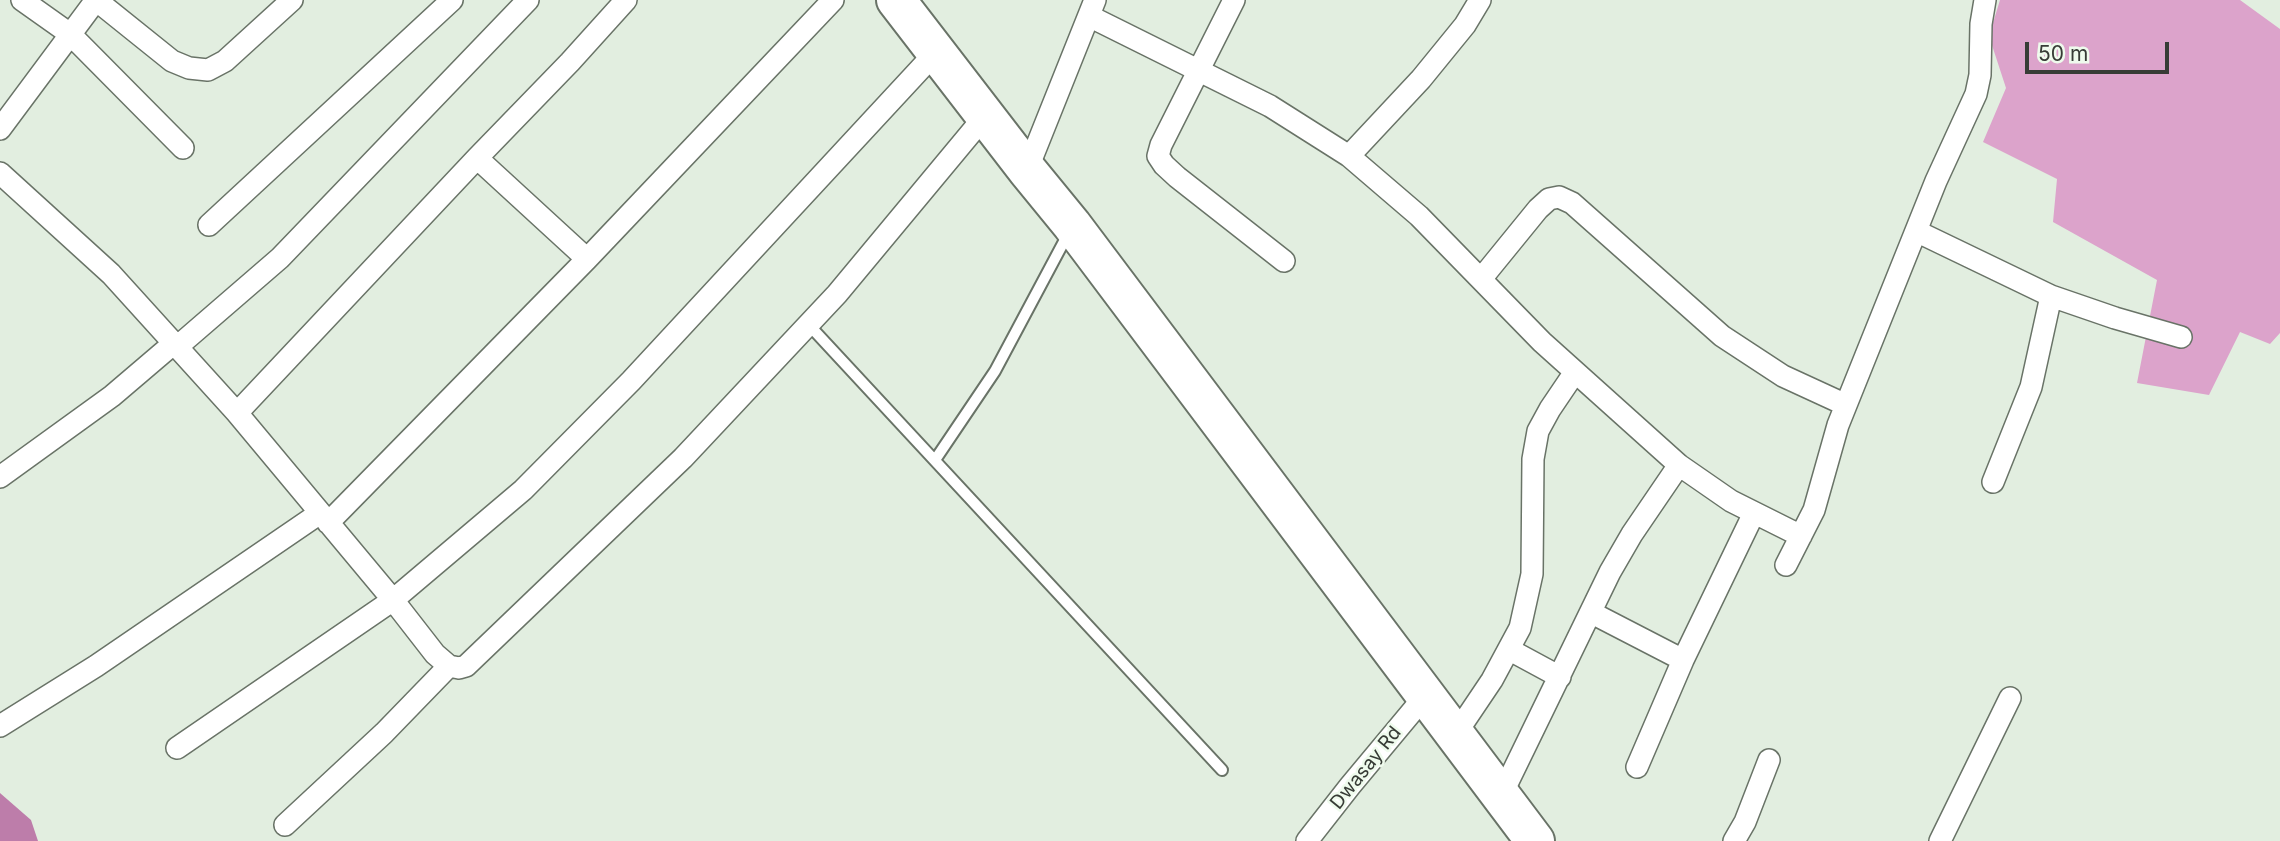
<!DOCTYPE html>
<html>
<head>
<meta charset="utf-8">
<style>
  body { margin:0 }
  #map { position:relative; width:2280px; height:841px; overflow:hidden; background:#e2eee0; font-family:Inter,sans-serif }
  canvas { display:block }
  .scale { position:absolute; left:2025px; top:42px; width:144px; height:32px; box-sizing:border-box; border:4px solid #373c36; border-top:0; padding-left:9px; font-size:21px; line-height:24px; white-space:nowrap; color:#373c36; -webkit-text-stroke:5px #effbed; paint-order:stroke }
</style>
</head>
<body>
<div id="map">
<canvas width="2280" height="841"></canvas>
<div class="scale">50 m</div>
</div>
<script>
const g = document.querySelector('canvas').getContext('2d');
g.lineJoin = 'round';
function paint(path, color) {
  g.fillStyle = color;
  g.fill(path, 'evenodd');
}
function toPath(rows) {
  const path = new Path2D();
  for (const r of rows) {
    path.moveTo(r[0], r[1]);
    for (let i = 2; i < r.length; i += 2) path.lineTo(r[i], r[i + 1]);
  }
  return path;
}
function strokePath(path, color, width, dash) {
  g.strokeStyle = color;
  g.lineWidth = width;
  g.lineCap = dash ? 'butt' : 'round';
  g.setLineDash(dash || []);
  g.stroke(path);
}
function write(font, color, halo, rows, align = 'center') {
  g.font = font + ' Inter,sans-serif';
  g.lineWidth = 5;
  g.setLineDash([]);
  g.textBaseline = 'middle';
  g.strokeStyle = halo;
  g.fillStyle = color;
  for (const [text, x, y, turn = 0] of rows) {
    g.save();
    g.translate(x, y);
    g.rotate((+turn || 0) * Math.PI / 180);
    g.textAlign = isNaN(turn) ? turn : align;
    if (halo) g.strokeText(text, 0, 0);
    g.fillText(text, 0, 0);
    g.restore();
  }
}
const green = toPath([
  [2000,0,2240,0,2280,29,2280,333,2270,344,2240,332,2209,395,2137,383,2157,280,2053,222,2057,179,1983,142,2006,88,1989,36]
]);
const water = toPath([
  [0,793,31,820,38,841,0,841]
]);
const lane = toPath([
  [809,325,1222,770],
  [935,460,995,371,1068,234]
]);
const street = toPath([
  [22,0,70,34,183,148],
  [1234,0,1161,145,1158,156,1164,165,1177,177,1284,261],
  [1089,16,1270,106,1349,156,1419,216,1542,342,1679,465,1731,501,1801,536],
  [0,129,96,0,172,61,189,68,208,70,225,61,292,0],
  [1349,156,1421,79,1465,25,1480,0],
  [477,158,587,259],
  [1027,170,1095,0],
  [0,173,111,274,237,413,393,600,435,654,449,666,459,668,466,666,683,458,837,294,985,116],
  [209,225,452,0],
  [1916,231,2051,296,2115,318,2181,337],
  [1481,279,1538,209,1549,199,1559,197,1572,203,1722,336,1783,376,1846,405],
  [177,347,280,258,528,0],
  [237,413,477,158,570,62,626,0],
  [0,477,112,396,173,344],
  [1993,482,2031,387,2051,296],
  [328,523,587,259,833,0],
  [1786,565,1814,510,1838,425,1936,181,1976,94,1980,75,1981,24,1985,0],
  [1592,613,1683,660],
  [1510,650,1560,677],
  [0,726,96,666,320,513],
  [1455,735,1492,680,1520,628,1532,574,1533,459,1538,431,1550,409,1575,372],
  [177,748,393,600,523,490,631,381,936,52],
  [1637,767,1683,660,1754,513],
  [1502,794,1610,572,1632,534,1679,465],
  [285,825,384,733,449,666],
  [1307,841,1350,786,1425,696],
  [1734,841,1745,822,1769,760],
  [1940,841,2010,698]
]);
const highway = toPath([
  [896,0,1027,170,1072,225,1535,841]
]);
const streetNames = [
  ["Dwasay Rd",1366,768,-51]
];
paint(green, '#dca3cb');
paint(water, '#bd7daa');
strokePath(lane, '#697367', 14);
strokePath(street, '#697367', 24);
strokePath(highway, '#697367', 42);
strokePath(lane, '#fff', 10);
strokePath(street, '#fff', 21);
strokePath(highway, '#fff', 38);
write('19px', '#373c36', '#effbed', streetNames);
</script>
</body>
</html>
